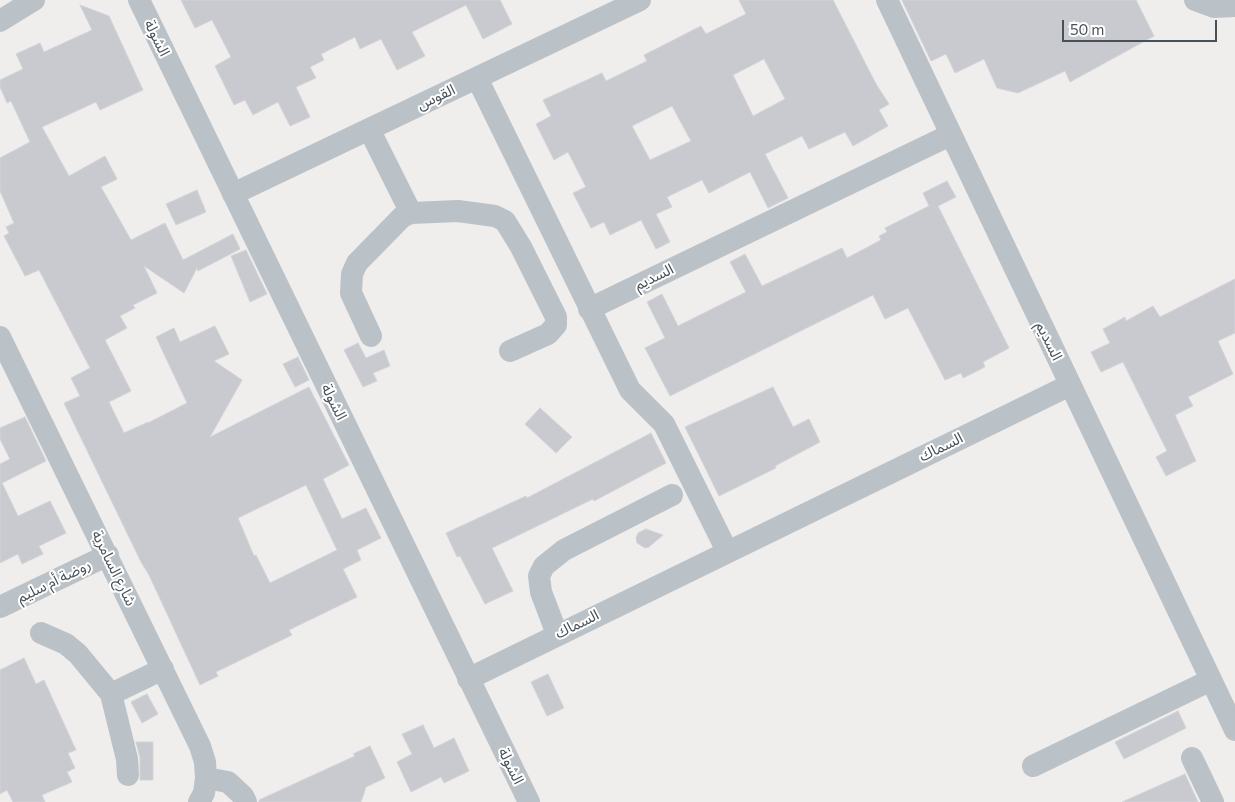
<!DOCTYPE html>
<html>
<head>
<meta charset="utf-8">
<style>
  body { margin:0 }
  #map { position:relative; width:1235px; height:802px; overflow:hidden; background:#f0eded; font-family:Commissioner,sans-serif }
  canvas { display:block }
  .scale { position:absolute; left:1062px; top:20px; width:155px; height:22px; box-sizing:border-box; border:2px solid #485158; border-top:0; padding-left:6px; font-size:15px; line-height:18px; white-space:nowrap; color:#485158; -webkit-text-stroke:4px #fff; paint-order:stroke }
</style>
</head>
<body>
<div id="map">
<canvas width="1235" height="802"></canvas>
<div class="scale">50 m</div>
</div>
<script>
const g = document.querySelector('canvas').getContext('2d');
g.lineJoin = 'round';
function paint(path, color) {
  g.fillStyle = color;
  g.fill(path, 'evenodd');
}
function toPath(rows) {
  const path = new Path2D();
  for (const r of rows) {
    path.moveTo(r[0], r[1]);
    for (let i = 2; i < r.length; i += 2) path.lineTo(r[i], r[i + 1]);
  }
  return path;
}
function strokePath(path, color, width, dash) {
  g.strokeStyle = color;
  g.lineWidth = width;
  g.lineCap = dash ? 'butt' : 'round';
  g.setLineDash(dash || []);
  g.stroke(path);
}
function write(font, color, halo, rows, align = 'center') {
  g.font = font + ' Commissioner,"Noto Sans Arabic",sans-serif';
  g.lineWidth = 4;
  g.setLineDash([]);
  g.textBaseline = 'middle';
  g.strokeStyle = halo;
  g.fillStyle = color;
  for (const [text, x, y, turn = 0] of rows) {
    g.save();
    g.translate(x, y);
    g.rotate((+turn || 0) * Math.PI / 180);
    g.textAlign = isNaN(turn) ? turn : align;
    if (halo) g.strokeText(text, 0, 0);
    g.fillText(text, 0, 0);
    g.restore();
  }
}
const building = toPath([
  [181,0,500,0,512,24,483,39,466,5,412,32,425,56,397,70,381,39,360,49,355,37,321,54,324,60,310,67,316,78,296,87,310,117,290,126,278,102,253,115,245,100,234,105,215,66,231,57,212,20,195,28,181,0],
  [739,0,833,0,876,84,889,104,879,110,888,126,853,146,845,132,809,149,802,136,765,154,788,198,768,208,750,172,709,193,702,180,667,197,672,207,656,214,670,242,656,249,641,220,610,235,604,222,591,228,573,193,586,187,568,152,554,160,536,124,551,116,543,100,602,73,606,81,647,61,644,55,701,26,706,34,746,14,739,0],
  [764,59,785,99,753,116,733,75,764,59],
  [672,106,691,141,650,160,632,126,672,106],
  [902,0,1136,0,1154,36,1070,82,1065,71,1018,93,997,88,984,59,955,73,946,54,931,61,902,0],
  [80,5,109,16,143,90,100,110,96,102,42,127,69,176,105,156,117,179,101,187,131,240,165,223,183,260,233,234,240,249,198,271,197,268,184,293,144,266,157,293,133,305,135,308,120,316,127,328,105,340,131,391,109,402,124,433,148,422,148,423,187,403,156,337,174,328,180,342,215,326,229,354,214,361,242,380,210,437,309,387,349,465,323,479,342,519,366,508,381,538,357,550,361,560,343,569,357,597,289,630,292,635,216,672,218,676,200,685,149,575,141,562,64,403,80,396,71,378,90,368,39,270,25,276,4,236,9,233,6,227,14,223,0,191,0,158,30,142,11,101,7,103,0,87,0,80,23,69,16,54,40,43,44,52,92,30,80,5],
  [306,485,337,550,270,583,256,555,254,556,238,518,306,485],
  [947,181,956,197,938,206,1009,348,983,362,985,367,963,378,961,373,945,380,908,308,885,319,873,295,670,396,645,348,665,338,647,302,662,294,678,326,746,292,730,262,745,254,762,286,842,248,847,258,881,240,879,236,887,232,885,228,929,206,923,193,947,181],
  [197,190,206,212,176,225,166,204,197,190],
  [246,250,267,294,250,302,231,256,246,250],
  [1235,279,1235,333,1218,341,1233,374,1188,397,1193,406,1175,415,1196,461,1166,476,1156,457,1167,451,1123,362,1101,372,1091,352,1110,343,1103,329,1125,317,1126,321,1153,306,1160,317,1235,279],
  [358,343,366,358,384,350,390,366,373,373,377,381,363,387,344,350,358,343],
  [298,357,309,380,295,387,283,364,298,357],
  [773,387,793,427,809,419,820,442,775,466,776,468,719,496,685,427,773,387],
  [540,408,572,437,556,453,525,424,540,408],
  [25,417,46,461,2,483,18,516,50,501,66,533,39,546,43,554,22,564,18,554,0,563,0,464,10,459,0,439,0,428,25,417],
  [651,433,666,463,594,501,593,499,492,548,513,591,485,604,460,556,457,557,446,533,526,496,527,498,651,433],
  [646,529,663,535,649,547,645,548,637,543,636,538,638,533,646,529],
  [24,658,36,684,44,680,76,750,68,753,75,768,67,772,72,782,42,795,45,802,13,802,7,790,0,794,0,670,24,658],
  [548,674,564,708,547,716,531,682,548,674],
  [147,694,158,714,142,723,131,702,147,694],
  [1178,711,1186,728,1124,759,1115,742,1178,711],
  [423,725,434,748,454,738,469,771,444,783,441,777,411,792,397,762,412,754,402,734,423,725],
  [136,742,153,742,153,780,140,780,140,758,136,742],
  [370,746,385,778,366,787,361,802,259,802,259,800,355,756,353,754,370,746],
  [1185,774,1198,802,1122,802,1185,774]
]);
const minor = toPath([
  [139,0,529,802],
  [887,0,1235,730],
  [1195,0,1214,7,1235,6],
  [0,21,34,0],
  [477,78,630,390,664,424,727,551],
  [369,129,411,213,402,217,357,263,352,274,351,293,371,336],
  [233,194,640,0],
  [411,213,458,211,495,216,505,221,521,247,556,317,556,325,548,334,510,351],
  [589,309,950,135],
  [0,337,200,746,205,762,206,778,204,793,199,802],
  [0,607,108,555],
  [41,633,66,644,78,654,111,694,163,669],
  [557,634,541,592,539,576,544,566,564,550,672,495],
  [468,679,1070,385],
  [111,694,127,759,128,775],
  [1192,758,1213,802],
  [1033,766,1211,680],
  [206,778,228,782,243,796,246,802]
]);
const streetNames = [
  ["الشولة",157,38,64],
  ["القوس",436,97,-25],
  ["السديم",654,277,-26],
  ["السديم",1049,341,64],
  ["الشولة",334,402,64],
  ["السماك",941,447,-26],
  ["شارع السامرية",114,568,64],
  ["روضة أم سليم",54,581,-26],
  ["السماك",577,624,-26],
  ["الشولة",511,766,64]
];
paint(building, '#c8cad0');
strokePath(building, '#d2d4d8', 1);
strokePath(minor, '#bac2c8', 22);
write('15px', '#485158', '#fff', streetNames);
</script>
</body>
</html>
